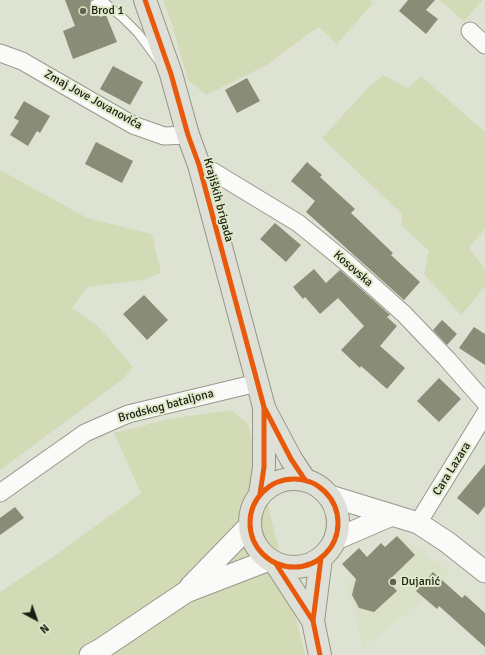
<!DOCTYPE html>
<html>
<head>
<meta charset="utf-8">
<style>
  body { margin:0 }
  #map { position:relative; width:485px; height:655px; overflow:hidden; background:#dee2d2; font-family:Signika,sans-serif }
  canvas { display:block }
  .north { position:absolute; left:16px; top:599px; width:40px; height:40px; -webkit-text-stroke:3px #e1e9cb; paint-order:stroke; rotate:139deg; font-size:11px; font-weight:700; line-height:16px; text-align:center; color:#1a1d12 }
  .north::after { content:''; display:block; margin:auto; width:14px; height:18px; background:#1a1d12; clip-path:polygon(50% 0,100% 100%,50% 72%,0 100%) }
</style>
</head>
<body>
<div id="map">
<canvas width="485" height="655"></canvas>
<div class="north">N</div>
</div>
<script>
const g = document.querySelector('canvas').getContext('2d');
g.lineJoin = 'round';
function paint(path, color) {
  g.fillStyle = color;
  g.fill(path, 'evenodd');
}
function toPath(rows) {
  const path = new Path2D();
  for (const r of rows) {
    if (r.length === 3) {
      path.moveTo(r[0] + r[2], r[1]);
      path.arc(r[0], r[1], r[2], 0, 2 * Math.PI);
      continue;
    }
    path.moveTo(r[0], r[1]);
    for (let i = 2; i < r.length; i += 2) path.lineTo(r[i], r[i + 1]);
  }
  return path;
}
function strokePath(path, color, width, dash) {
  g.strokeStyle = color;
  g.lineWidth = width;
  g.lineCap = dash ? 'butt' : 'round';
  g.setLineDash(dash || []);
  g.stroke(path);
}
function write(font, color, halo, rows, align = 'center') {
  g.font = font + ' Signika,sans-serif';
  g.lineWidth = 4;
  g.setLineDash([]);
  g.textBaseline = 'middle';
  g.strokeStyle = halo;
  g.fillStyle = color;
  for (const [text, x, y, turn = 0] of rows) {
    g.save();
    g.translate(x, y);
    g.rotate((+turn || 0) * Math.PI / 180);
    g.textAlign = isNaN(turn) ? turn : align;
    if (halo) g.strokeText(text, 0, 0);
    g.fillText(text, 0, 0);
    g.restore();
  }
}
const built = toPath([
  [402,537,450,572,439,586,363,649,348,584]
]);
const green = toPath([
  [163,0,370,0,373,3,337,44,319,27,307,35,267,65,206,95,188,80,172,24],
  [439,0,483,0,464,21],
  [383,75,408,88,421,76,485,132,485,229,469,248,485,269,485,287,461,315,424,274,429,251,401,225,403,215,322,138,368,88],
  [0,170,87,218,152,234,161,273,143,280,87,287,72,308,97,325,133,367,123,379,0,470],
  [231,410,248,424,305,655,0,655,0,592,60,552,141,493,114,433,169,419]
]);
const building = toPath([
  [65,0,91,0,90,3,90,6,94,9,97,9,100,17,106,15,117,42,73,59,63,31,75,26],
  [408,0,435,0,426,10,438,19,426,34,399,11],
  [113,66,143,82,130,105,100,89],
  [247,78,260,101,237,113,225,90],
  [24,101,50,116,40,133,37,131,28,146,10,135,19,121,14,118],
  [96,142,133,161,122,183,85,164],
  [307,162,322,175,320,177,355,209,351,213,393,253,391,255,420,282,404,300,306,212,315,201,291,181],
  [275,223,301,245,286,262,260,239],
  [314,269,326,283,340,270,390,315,387,317,397,326,380,346,405,368,387,389,361,366,360,368,341,350,364,326,338,298,320,314,305,297,303,299,293,287],
  [144,295,168,320,147,340,123,314],
  [442,320,457,334,447,345,433,330],
  [474,327,485,334,485,365,459,348],
  [439,378,461,399,439,422,417,401],
  [485,464,485,506,478,515,457,498],
  [15,507,24,518,0,535,0,518],
  [397,536,415,555,388,581,397,591,374,612,359,608,352,595,356,579,342,564,359,548,367,557,381,543,385,547],
  [433,572,462,598,465,595,485,613,485,647,439,606,437,609,416,591]
]);
const service = toPath([
  [95,4,103,1,124,19,138,33,158,60]
]);
const minor = toPath([
  [470,31,485,45],
  [0,53,22,61,133,125,164,136,188,135],
  [199,165,209,169,298,223,346,262,404,314,447,359,485,402],
  [0,493,85,433,128,414,257,383],
  [418,523,485,414]
]);
const tertiary = toPath([
  [330,496,418,523,447,542,485,572],
  [336,539,392,515],
  [190,587,250,525],
  [90,655,101,649,186,592,269,560]
]);
const primary = toPath([
  [145,0,171,74,188,135,199,165,264,407,264,467,260,494],
  [265,410,291,459,305,480],
  [294,523,44],
  [276,564,313,621],
  [320,655,313,621,321,558]
]);
const cycleway = toPath([
  [145,0,171,74,188,135,199,165,264,407,264,467,260,494],
  [265,409,291,459,305,480],
  [294,523,44],
  [276,564,313,621],
  [320,655,313,621,321,558]
]);
const markers = [
  [83,11,4,"#5f6255"],
  [393,582,4,"#5f6255"]
];
const poiNames = [
  ["Brod 1",91,11],
  ["Dujanić",401,582]
];
const streetNames = [
  ["Zmaj Jove Jovanovića",93,100,29],
  ["Krajiških brigada",218,200,75],
  ["Kosovska",353,269,41],
  ["Brodskog bataljona",166,406,-15],
  ["Cara Lazara",452,469,-58]
];
paint(built, '#dae1c6');
paint(green, '#d2dbb6');
paint(building, '#898d77');
strokePath(service, '#96998d', 10);
strokePath(minor, '#96998d', 19);
strokePath(tertiary, '#96998d', 23);
strokePath(primary, '#939784', 24);
strokePath(service, '#fafbf8', 8);
strokePath(minor, '#fafbf8', 17);
strokePath(tertiary, '#fafbf8', 21);
strokePath(primary, '#dee0d8', 22);
strokePath(cycleway, '#e8590c', 5);
for (const [x, y, r, color] of markers) {
  const dot = new Path2D();
  dot.arc(x, y, r, 0, 2 * Math.PI);
  g.fillStyle = color;
  g.fill(dot);
  strokePath(dot, '#e1e9cb', 1.5);
}
write('12px', '#1a1d12', '#e1e9cb', poiNames, 'left');
write('12px', '#1a1d12', '#e1e9cb', streetNames);
</script>
</body>
</html>
